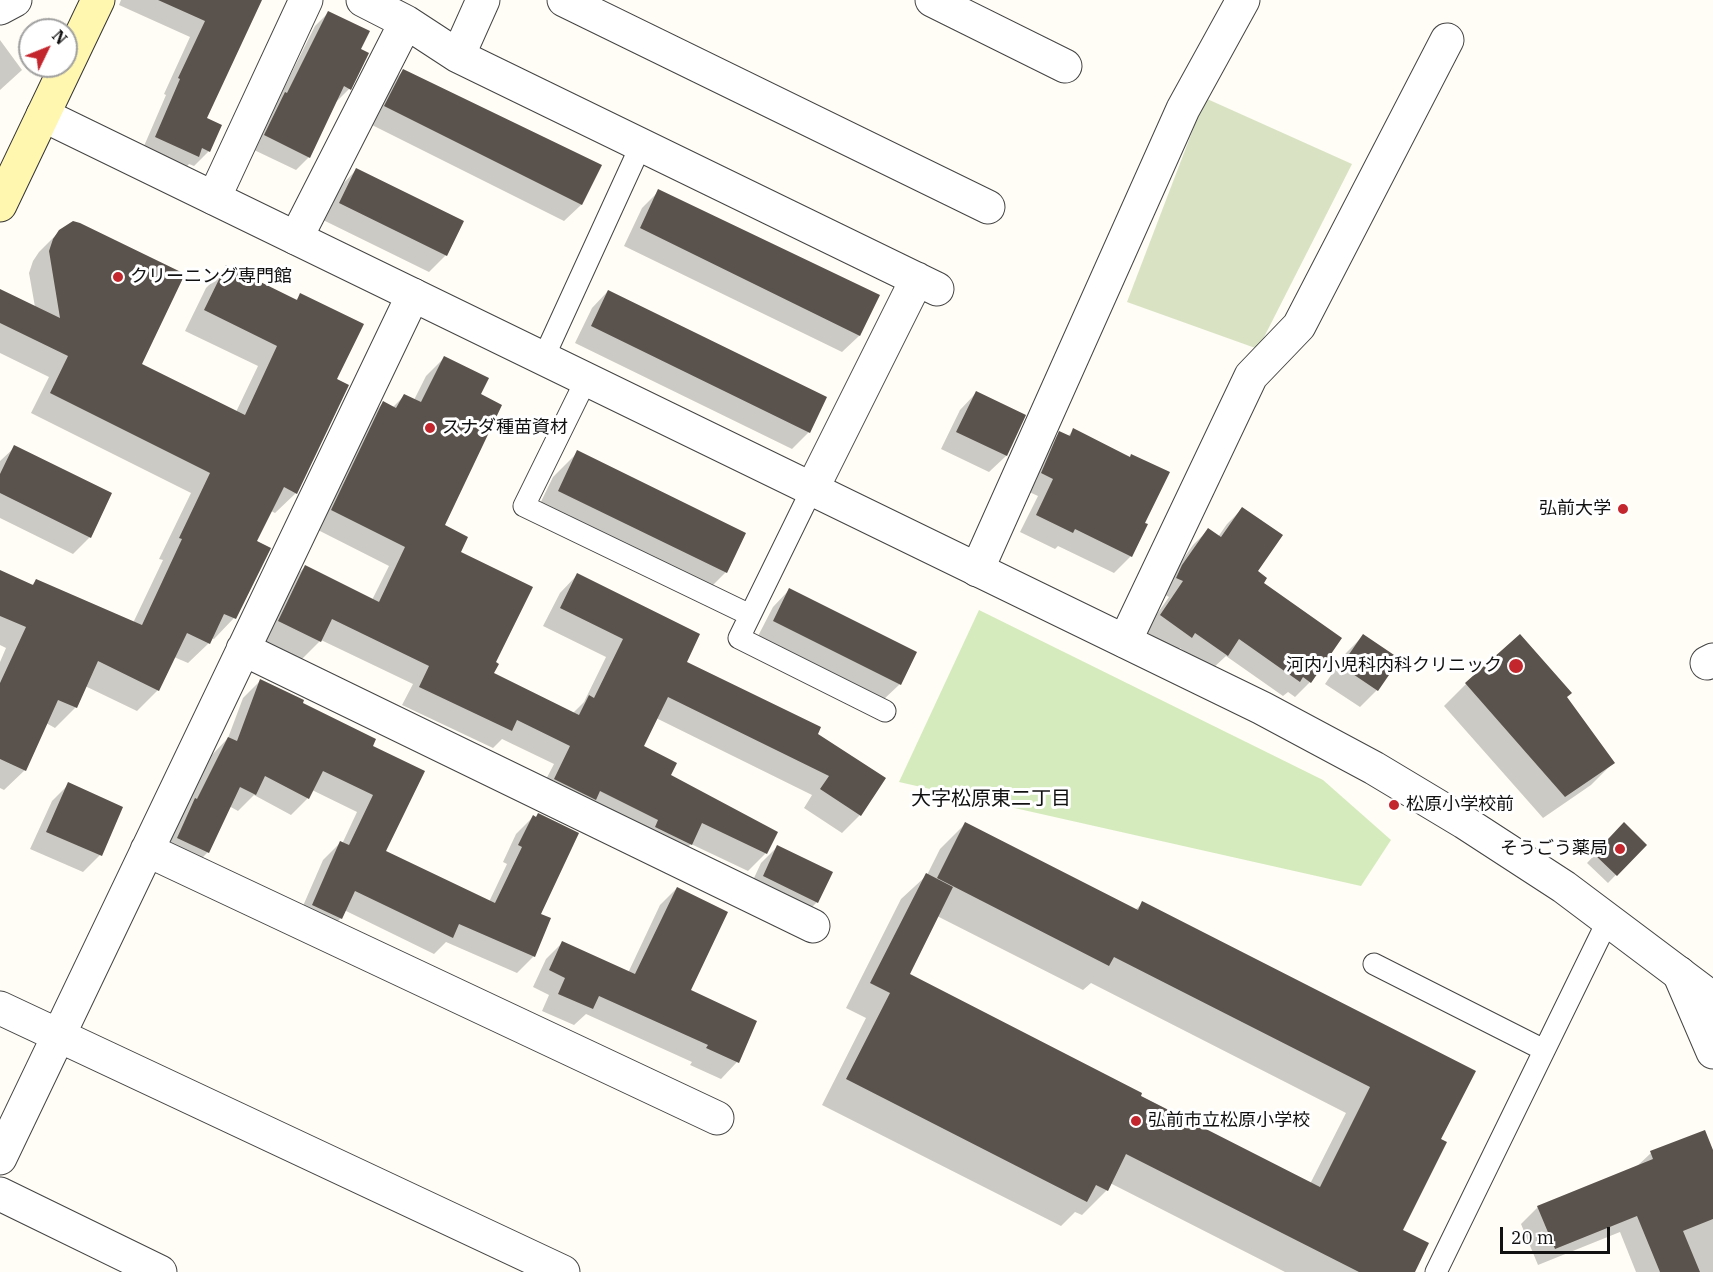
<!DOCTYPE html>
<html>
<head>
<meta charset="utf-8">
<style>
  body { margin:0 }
  #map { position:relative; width:1713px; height:1272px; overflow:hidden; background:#fffdf5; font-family:"IBM Plex Serif",serif }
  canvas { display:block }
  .north { position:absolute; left:18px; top:18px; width:60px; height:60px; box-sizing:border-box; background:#fff; border:2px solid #a0a0a0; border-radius:50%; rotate:47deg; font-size:16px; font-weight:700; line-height:24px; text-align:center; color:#111 }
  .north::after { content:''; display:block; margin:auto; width:21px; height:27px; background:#c4262e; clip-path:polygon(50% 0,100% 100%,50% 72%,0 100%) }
  .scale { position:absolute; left:1500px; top:1227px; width:110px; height:27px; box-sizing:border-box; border:3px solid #111; border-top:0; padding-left:8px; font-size:18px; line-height:21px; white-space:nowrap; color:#111; -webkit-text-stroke:4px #fff; paint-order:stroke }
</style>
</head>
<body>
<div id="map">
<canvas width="1713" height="1272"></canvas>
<div class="north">N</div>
<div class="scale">20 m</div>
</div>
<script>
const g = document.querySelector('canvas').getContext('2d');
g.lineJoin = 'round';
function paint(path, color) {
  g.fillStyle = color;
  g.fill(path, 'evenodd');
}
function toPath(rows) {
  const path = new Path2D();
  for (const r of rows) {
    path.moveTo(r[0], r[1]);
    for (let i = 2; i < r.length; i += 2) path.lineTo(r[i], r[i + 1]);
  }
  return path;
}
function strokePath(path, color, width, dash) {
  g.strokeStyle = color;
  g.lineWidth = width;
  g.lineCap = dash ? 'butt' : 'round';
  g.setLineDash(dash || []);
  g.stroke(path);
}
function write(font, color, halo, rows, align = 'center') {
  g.font = font + ' "IBM Plex Serif","Noto Sans JP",serif';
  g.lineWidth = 6;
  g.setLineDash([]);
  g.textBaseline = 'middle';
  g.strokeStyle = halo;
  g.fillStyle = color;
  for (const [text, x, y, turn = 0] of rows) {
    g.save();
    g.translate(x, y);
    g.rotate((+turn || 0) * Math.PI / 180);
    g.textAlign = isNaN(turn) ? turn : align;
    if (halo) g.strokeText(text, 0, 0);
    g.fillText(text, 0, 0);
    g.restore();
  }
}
const green = toPath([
  [979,610,1323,780,1391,840,1361,886,899,782]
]);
const cemetery = toPath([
  [1205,98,1352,164,1258,349,1127,302]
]);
const shadow = toPath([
  [121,0,261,0,205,119,209,151,194,166,189,164,182,172,141,153,166,95,164,94,190,37,119,5],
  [328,13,359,50,349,89,336,102,309,157,296,170,252,149,272,107,278,100,315,26],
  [0,40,22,70,0,90],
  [403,71,600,166,581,205,564,221,368,123,386,88],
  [356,170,446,255,429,272,323,220,340,187],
  [659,191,878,296,859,336,842,352,624,246,642,208],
  [60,231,140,365,236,412,258,366,185,331,206,288,227,267,295,301,301,295,335,380,296,493,275,513,271,511,255,542,243,603,234,618,214,639,211,638,209,643,188,663,174,657,158,690,137,711,85,686,76,707,55,728,46,723,25,770,4,790,0,788,0,662,6,648,0,645,0,572,31,586,36,581,133,623,163,560,159,559,191,493,31,413,49,377,0,353,0,290,35,307,29,273,33,261,39,252],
  [608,291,809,432,792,449,575,343,592,308],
  [444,358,479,395,443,525,459,552,494,663,492,673,573,713,584,702,606,657,543,626,560,593,577,575,685,662,816,734,860,815,842,833,804,808,812,795,656,718,642,747,669,776,766,853,748,871,691,844,673,862,537,797,554,764,502,739,493,748,402,705,413,684,321,640,302,659,261,639,287,584,305,567,372,600,389,566,314,528,365,421,383,403,392,408,404,396,414,400,426,376],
  [976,393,1024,416,1006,456,989,472,941,449,960,410],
  [1074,430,1143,524,1131,556,1114,573,1058,546,1055,549,1020,532,1038,496,1025,490,1043,450,1060,433,1067,437],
  [15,447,90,537,73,554,0,518,0,461],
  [578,452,726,572,701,597,534,516,553,477],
  [1242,509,1256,572,1310,682,1295,697,1288,692,1283,696,1226,656,1211,670,1180,648,1176,652,1145,631,1169,597,1162,593,1167,582,1193,545,1208,530,1218,537,1227,524],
  [789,590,900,684,883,700,757,638,773,607],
  [1363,636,1377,690,1360,707,1325,684,1346,653],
  [260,681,371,746,384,851,489,902,507,864,503,862,516,834,533,817,539,915,534,956,517,973,446,942,434,954,344,910,341,918,324,935,296,922,323,860,340,843,342,844,357,812,312,790,308,798,291,815,254,795,238,811,229,806,208,852,191,869,161,855,211,756,228,738,243,698],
  [1466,684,1566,697,1613,763,1591,785,1543,818,1444,706],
  [69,784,122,808,100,855,83,872,30,849,52,801],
  [965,824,1135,910,1143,903,1439,1140,1401,1230,1413,1272,1285,1272,1110,1183,1107,1190,1082,1215,1075,1212,1061,1226,822,1105,866,1018,846,1008,901,899,927,875,940,849],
  [937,916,1083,990,1091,983,1346,1113,1310,1184,908,975],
  [1624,824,1645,845,1608,883,1587,863],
  [778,846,817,902,800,919,747,893,761,863],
  [677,888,689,991,737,1062,721,1079,690,1065,692,1062,586,1014,574,1025,542,1011,549,995,533,987,546,959,562,943,628,973,660,905],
  [1651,1153,1713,1154,1713,1272,1636,1272,1620,1232,1538,1265,1521,1224,1538,1207,1635,1168]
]);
const building = toPath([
  [158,0,262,0,207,118,222,125,210,152,202,148,199,157,155,137,180,79,178,78,205,21],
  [328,11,370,31,361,49,369,53,351,90,344,86,310,158,264,135,285,92,287,93],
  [403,69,602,165,582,205,384,106],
  [356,168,464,221,447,256,339,203],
  [658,189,880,295,860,336,640,228],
  [73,221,80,223,185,274,142,364,245,415,277,346,204,310,226,265,297,300,300,293,364,324,337,379,349,385,297,494,284,487,257,541,271,548,236,619,224,614,210,644,187,633,159,691,98,661,77,708,58,700,26,771,0,759,0,683,26,627,0,616,0,570,33,585,36,579,142,625,182,539,179,538,210,473,50,393,68,356,0,323,0,289,60,318,49,251,53,239,59,230],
  [608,290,827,397,810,433,591,326],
  [444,356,489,378,481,394,502,405,445,525,468,537,461,552,533,587,496,662,499,664,494,673,579,715,589,695,594,698,623,639,560,608,577,573,700,634,687,662,821,727,818,734,886,778,861,816,820,789,829,776,668,697,644,746,677,763,671,775,778,832,767,854,702,823,692,845,655,827,658,820,600,791,596,800,554,779,570,746,517,720,512,731,419,687,429,666,332,619,321,642,278,621,305,565,379,602,405,547,331,510,383,401,396,408,404,394,421,402],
  [976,391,1026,415,1007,456,956,432],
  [1073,428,1130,457,1131,454,1170,472,1145,523,1148,524,1132,557,1075,529,1073,533,1036,515,1053,479,1041,473,1059,431,1070,436],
  [14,445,112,493,91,538,0,493,0,474],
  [577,450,746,533,727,573,558,491],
  [1242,507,1283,535,1258,571,1267,578,1264,583,1342,638,1311,683,1303,677,1300,682,1239,639,1228,656,1195,633,1192,638,1160,615,1183,581,1176,578,1182,565,1208,528,1221,537],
  [789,588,917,652,901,685,773,621],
  [1363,634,1400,659,1378,691,1341,666],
  [1520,634,1572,693,1567,697,1615,763,1565,797,1465,683],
  [260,679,304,700,303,703,376,739,373,746,425,771,386,851,495,903,522,847,518,845,533,815,536,817,538,813,579,833,541,914,551,918,535,957,459,924,453,938,355,891,342,919,312,905,340,841,349,845,373,795,323,771,309,799,265,776,256,795,240,787,209,853,177,838,195,798,197,799,228,737,237,741],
  [68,782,123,807,102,856,46,832],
  [965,822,1138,910,1142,901,1476,1071,1441,1139,1447,1142,1403,1230,1429,1243,1415,1272,1359,1272,1126,1154,1108,1191,1096,1185,1087,1202,846,1079,890,993,870,983,926,873,953,887,910,974,1142,1093,1141,1096,1320,1187,1370,1087,1114,957,1109,966,937,878],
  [1624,822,1647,845,1617,876,1594,854],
  [777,845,833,872,818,903,763,876],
  [677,887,728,912,691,990,757,1021,739,1063,706,1048,708,1045,599,996,593,1009,558,994,565,978,549,970,562,941,635,974],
  [1705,1130,1713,1150,1713,1219,1683,1231,1700,1272,1660,1272,1637,1216,1555,1249,1537,1206,1653,1159,1650,1151]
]);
const service = toPath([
  [543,359,641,145],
  [586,380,524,506,750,615],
  [812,489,739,638,885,711],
  [1374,964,1544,1050],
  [1436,1272,1608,920]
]);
const minor = toPath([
  [363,0,406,22,458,56,937,289],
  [564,0,988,207],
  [932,0,1065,66],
  [0,8,15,0],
  [458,56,483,0],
  [214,198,306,0],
  [296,238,406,22],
  [812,489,917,279],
  [977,570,1183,109,1243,0],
  [1125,641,1251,376,1299,326,1447,40],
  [243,649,813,926],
  [1707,663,1713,660],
  [147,850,717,1118],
  [1679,973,1713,1052],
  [0,1008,563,1272],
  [0,1158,413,295],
  [0,1194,160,1272]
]);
const tertiary = toPath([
  [43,115,1262,708,1374,768,1464,822,1564,887,1713,999]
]);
const secondary = toPath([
  [0,205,98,0]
]);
const markers = [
  [118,277,6,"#c4262e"],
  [430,428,6,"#c4262e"],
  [1623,509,6,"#c4262e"],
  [1516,666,8,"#c4262e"],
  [1394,805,6,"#c4262e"],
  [1620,849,6,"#c4262e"],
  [1136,1121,6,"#c4262e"]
];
const poiNames = [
  ["クリーニング専門館",130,277],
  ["スナダ種苗資材",442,428],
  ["弘前大学",1611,509,"right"],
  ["河内小児科内科クリニック",1502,666,"right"],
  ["松原小学校前",1406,805],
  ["そうごう薬局",1608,849,"right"],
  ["弘前市立松原小学校",1148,1121]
];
const neighbourhoodNames = [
  ["大字松原東二丁目",991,799]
];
paint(green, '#d5ebbd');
paint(cemetery, '#d9e3c4');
paint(shadow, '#0003');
paint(building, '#5a524d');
strokePath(service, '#444', 23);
strokePath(minor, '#444', 35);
strokePath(tertiary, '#444', 35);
strokePath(secondary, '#333', 35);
strokePath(service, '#fff', 21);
strokePath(minor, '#fff', 33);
strokePath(tertiary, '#fff', 33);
strokePath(secondary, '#fff6b0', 33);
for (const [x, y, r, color] of markers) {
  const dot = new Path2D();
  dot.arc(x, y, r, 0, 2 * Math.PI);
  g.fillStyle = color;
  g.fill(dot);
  strokePath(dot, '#fff', 2);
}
write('18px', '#111', '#fff', poiNames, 'left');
write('20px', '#111', '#fff', neighbourhoodNames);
</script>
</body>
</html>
